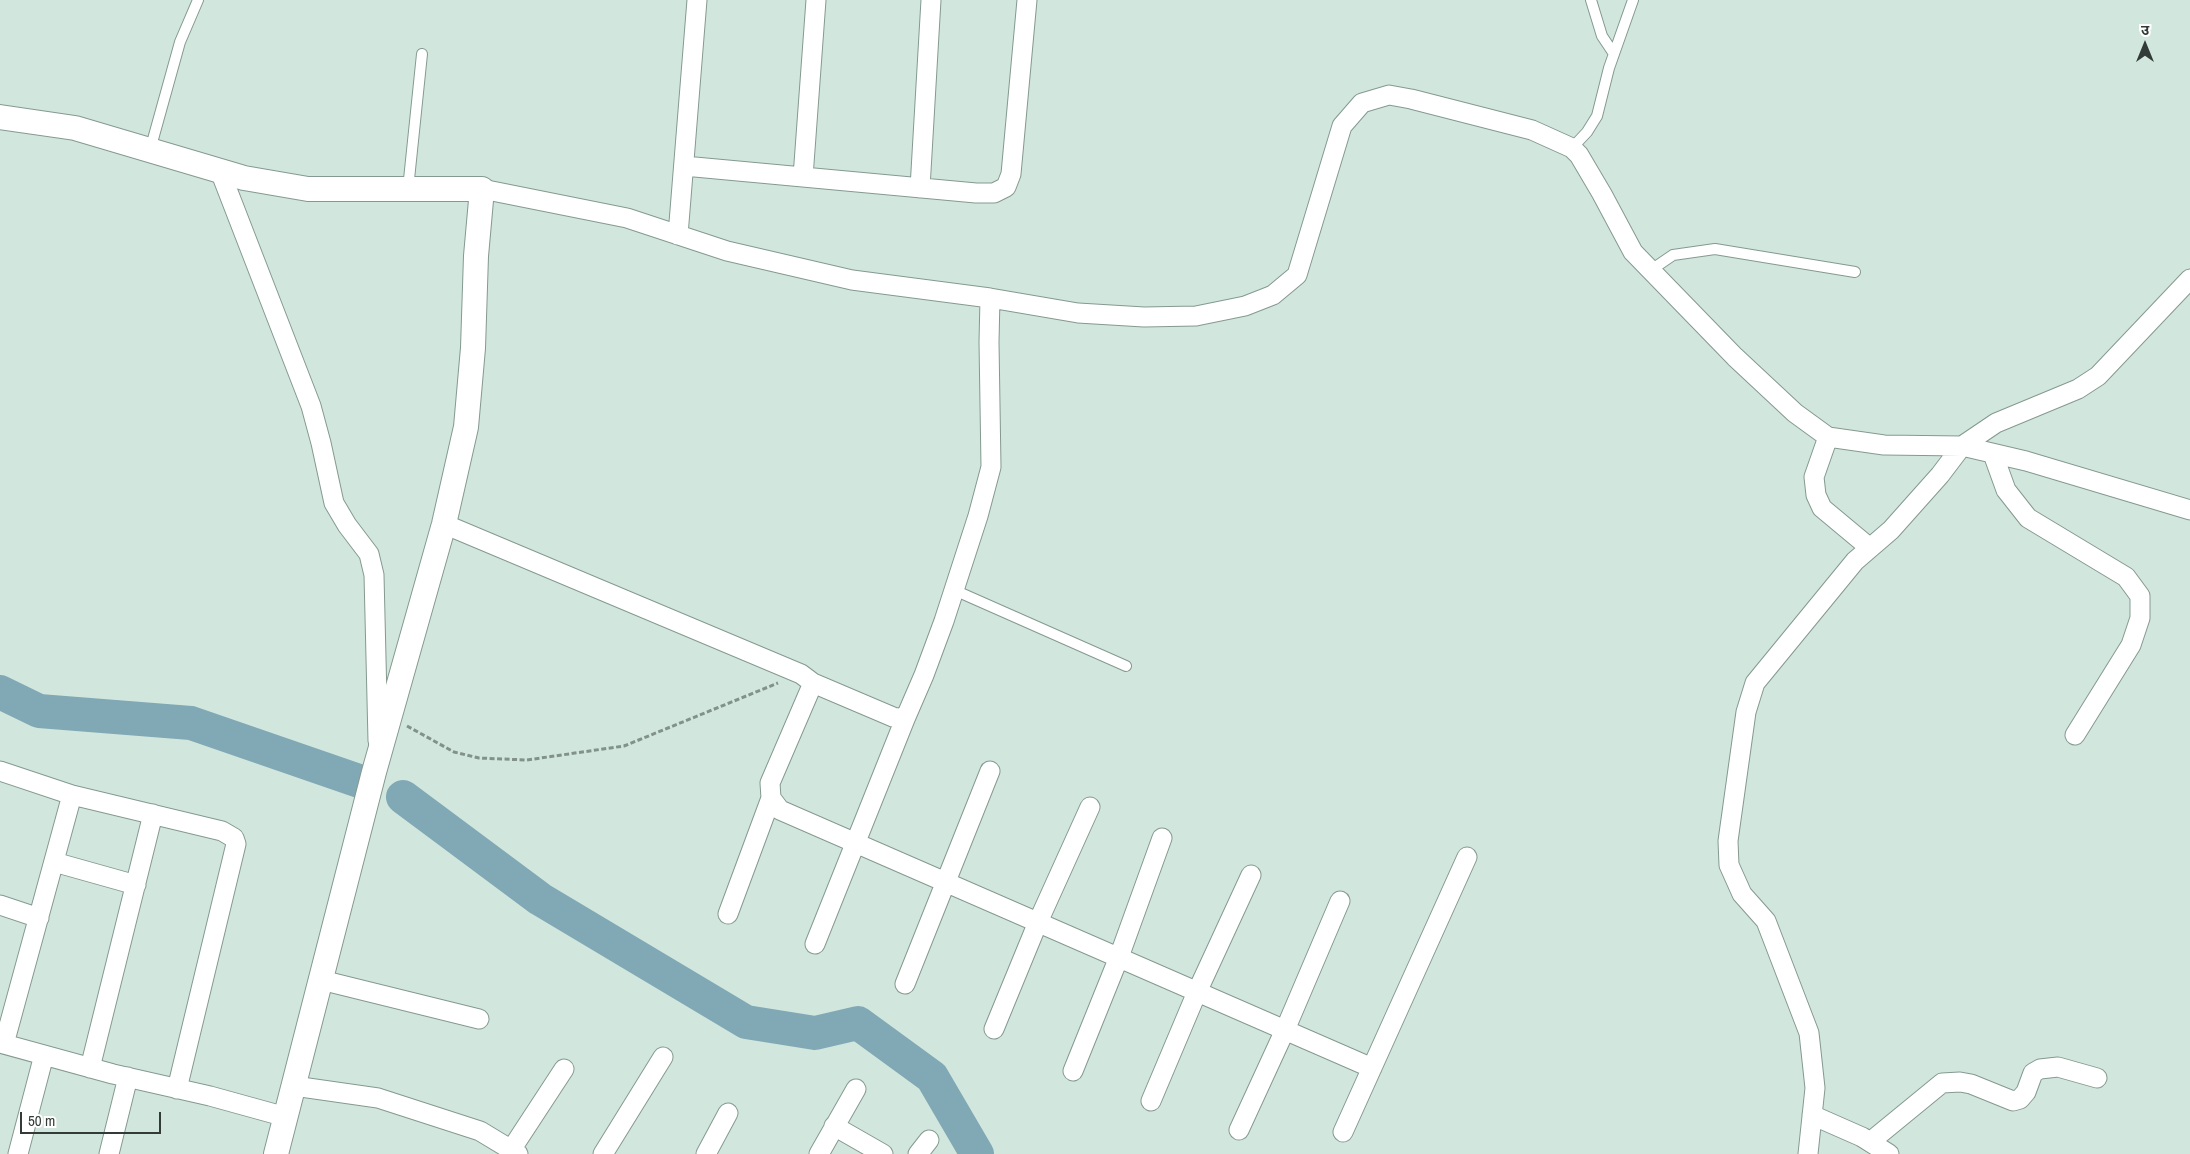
<!DOCTYPE html>
<html>
<head>
<meta charset="utf-8">
<style>
  body { margin:0 }
  #map { position:relative; width:2190px; height:1154px; overflow:hidden; background:#d1e7dd; font-family:"Archivo Narrow","Noto Sans Devanagari",sans-serif }
  canvas { display:block }
  .north { position:absolute; left:2120px; top:20px; width:50px; height:50px; -webkit-text-stroke:4px #fff; paint-order:stroke; rotate:0deg; font-size:14px; font-weight:700; line-height:20px; text-align:center; color:#323b37 }
  .north::after { content:''; display:block; margin:auto; width:18px; height:22px; background:#323b37; clip-path:polygon(50% 0,100% 100%,50% 72%,0 100%) }
  .scale { position:absolute; left:20px; top:1112px; width:141px; height:22px; box-sizing:border-box; border:2px solid #323b37; border-top:0; padding-left:6px; font-size:15px; line-height:18px; white-space:nowrap; color:#323b37; -webkit-text-stroke:4px #fff; paint-order:stroke }
</style>
</head>
<body>
<div id="map">
<canvas width="2190" height="1154"></canvas>
<div class="north">उ</div>
<div class="scale">50 m</div>
</div>
<script>
const g = document.querySelector('canvas').getContext('2d');
g.lineJoin = 'round';
function toPath(rows) {
  const path = new Path2D();
  for (const r of rows) {
    path.moveTo(r[0], r[1]);
    for (let i = 2; i < r.length; i += 2) path.lineTo(r[i], r[i + 1]);
  }
  return path;
}
function strokePath(path, color, width, dash) {
  g.strokeStyle = color;
  g.lineWidth = width;
  g.lineCap = dash ? 'butt' : 'round';
  g.setLineDash(dash || []);
  g.stroke(path);
}
const river = toPath([
  [0,692,39,711,191,723,359,781],
  [403,797,540,899,746,1022,815,1033,858,1023,932,1077,977,1154]
]);
const path = toPath([
  [407,726,454,752,479,758,527,760,624,746,778,683]
]);
const service = toPath([
  [1591,0,1602,36,1614,54],
  [1572,148,1587,132,1597,116,1609,68,1633,0],
  [150,150,180,42,198,0],
  [408,189,422,54],
  [1651,270,1673,255,1715,249,1855,272],
  [954,590,1126,666]
]);
const minor = toPath([
  [684,166,976,193,994,193,1006,187,1011,174,1027,0],
  [220,171,311,406,321,443,334,503,347,525,369,554,374,575,378,741],
  [803,177,816,0],
  [920,188,931,0],
  [482,189,627,218,727,251,852,280,990,298,1078,313,1144,317,1196,316,1245,306,1273,295,1297,275,1342,126,1362,103,1389,95,1411,99,1532,130,1572,148,1579,155,1602,194,1633,252,1735,357,1795,413,1828,437,1884,445,1962,446,2026,461,2190,510],
  [678,235,697,0],
  [1828,437,1814,477,1816,495,1822,508,1870,548],
  [1993,454,2006,490,2028,518,2126,577,2140,596,2140,618,2131,645,2075,735],
  [444,524,801,674,813,683,770,783,771,798,780,810,1372,1068],
  [813,683,893,717,905,719,924,675,944,621,978,516,991,467,989,342,990,298],
  [0,771,72,795],
  [54,862,136,885],
  [0,905,39,918],
  [728,914,771,798],
  [815,944,905,719],
  [321,980,479,1019],
  [905,984,990,771],
  [994,1029,1038,922,1090,807],
  [0,1043,113,1074,210,1096,286,1117],
  [4,1044,72,795,222,831,234,838,236,844,177,1089],
  [90,1068,153,814],
  [1073,1071,1119,957,1162,838],
  [294,1086,378,1098,480,1131,518,1154],
  [1151,1101,1197,992,1251,875],
  [1812,1115,1862,1137,1889,1154],
  [834,1126,883,1154],
  [1239,1130,1285,1030,1340,901],
  [1343,1132,1467,857],
  [1870,1142,1942,1083,1960,1082,1971,1084,2013,1101,2020,1099,2026,1092,2033,1073,2040,1069,2058,1067,2097,1078],
  [511,1150,564,1069],
  [18,1154,44,1055],
  [109,1154,128,1077],
  [603,1154,663,1057],
  [706,1154,728,1113],
  [819,1154,856,1089],
  [918,1154,929,1140],
  [1808,1154,1815,1088,1809,1033,1766,921,1742,894,1729,865,1728,841,1746,712,1755,683,1855,561,1891,530,1940,475,1962,446,1996,423,2078,389,2098,376,2190,279]
]);
const tertiary = toPath([
  [0,117,75,128,244,178,308,189,482,189,476,256,473,348,466,427,444,524,374,772,276,1154]
]);
strokePath(river, '#81a8b5', 34);
strokePath(service, '#859990', 12);
strokePath(minor, '#859990', 21);
strokePath(tertiary, '#859990', 26);
strokePath(path, '#82928b', 3, [5, 2.5]);
strokePath(service, '#fff', 10);
strokePath(minor, '#fff', 19);
strokePath(tertiary, '#fff', 24);
</script>
</body>
</html>
